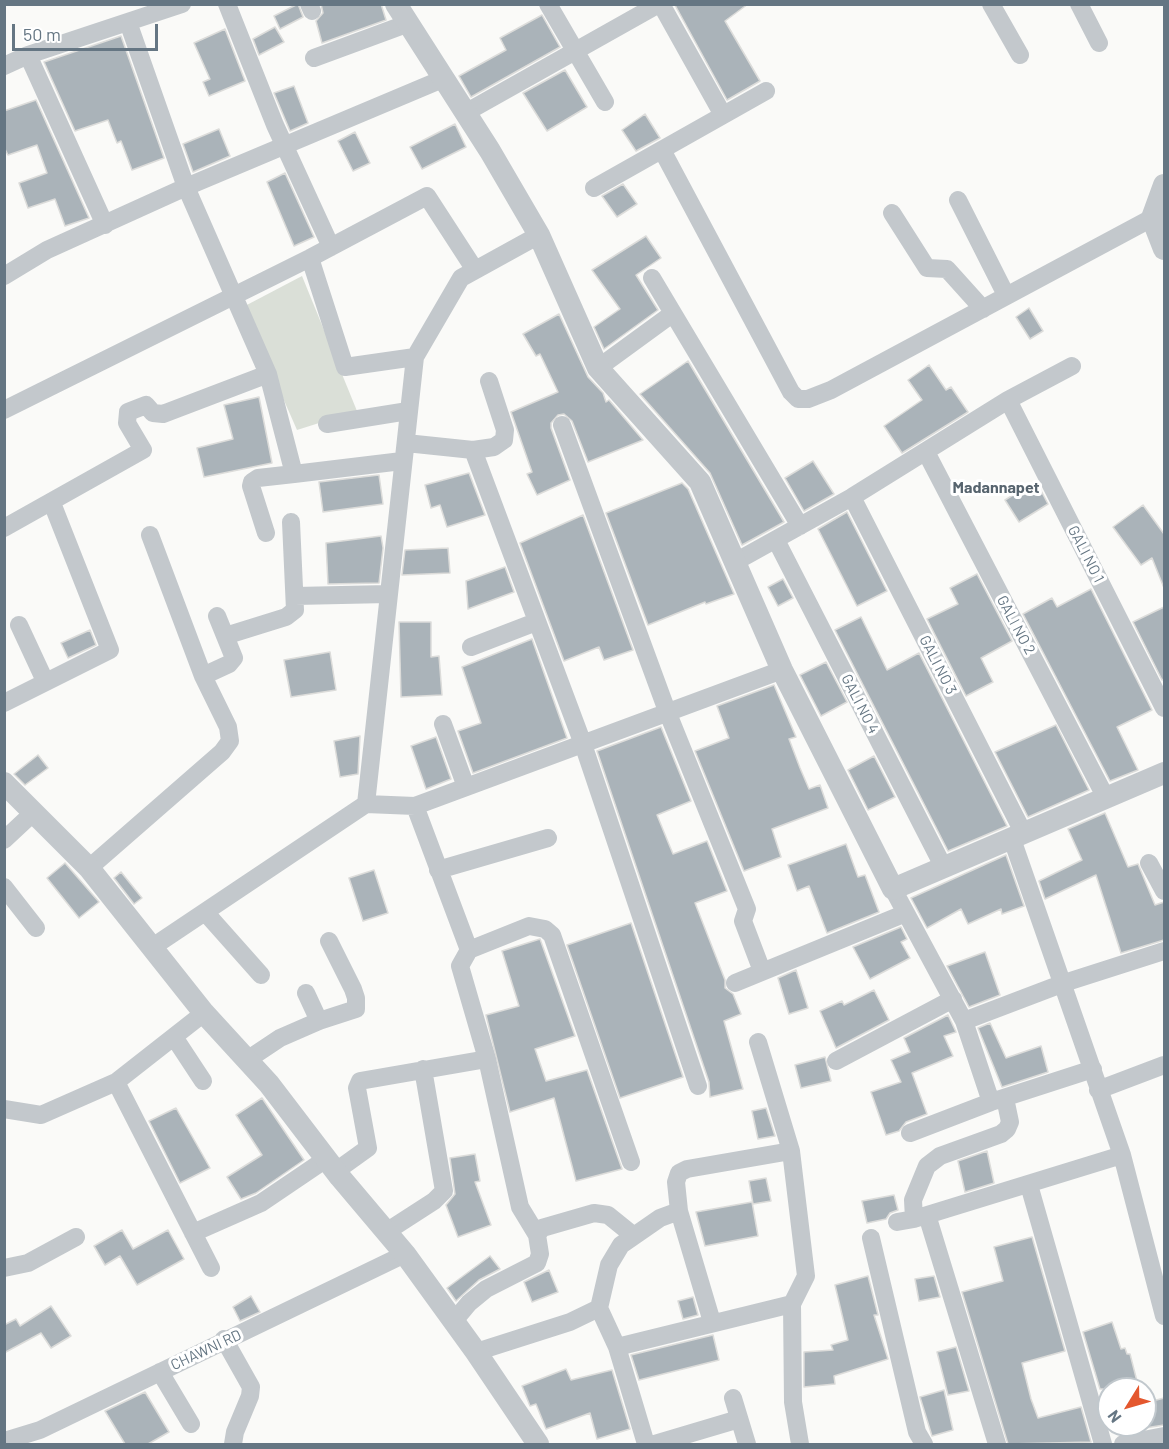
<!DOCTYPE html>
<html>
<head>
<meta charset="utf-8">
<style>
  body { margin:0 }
  #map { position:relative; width:1169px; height:1449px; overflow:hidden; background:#fafaf8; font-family:Barlow,sans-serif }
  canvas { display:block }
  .frame { position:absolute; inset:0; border:6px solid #657683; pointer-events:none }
  .north { position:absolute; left:1097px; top:1377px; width:60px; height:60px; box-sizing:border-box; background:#fff; border:2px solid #c1c8cd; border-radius:50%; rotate:233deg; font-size:16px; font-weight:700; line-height:24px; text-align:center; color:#657683 }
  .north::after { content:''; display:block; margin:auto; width:21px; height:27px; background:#e4572e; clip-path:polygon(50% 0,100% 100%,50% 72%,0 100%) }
  .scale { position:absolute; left:12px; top:24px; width:146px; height:27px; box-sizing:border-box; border:3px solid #657683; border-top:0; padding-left:8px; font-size:18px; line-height:21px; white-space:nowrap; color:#657683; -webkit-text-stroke:4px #fff; paint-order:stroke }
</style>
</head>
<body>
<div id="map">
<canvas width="1169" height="1449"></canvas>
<div class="frame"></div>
<div class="north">N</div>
<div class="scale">50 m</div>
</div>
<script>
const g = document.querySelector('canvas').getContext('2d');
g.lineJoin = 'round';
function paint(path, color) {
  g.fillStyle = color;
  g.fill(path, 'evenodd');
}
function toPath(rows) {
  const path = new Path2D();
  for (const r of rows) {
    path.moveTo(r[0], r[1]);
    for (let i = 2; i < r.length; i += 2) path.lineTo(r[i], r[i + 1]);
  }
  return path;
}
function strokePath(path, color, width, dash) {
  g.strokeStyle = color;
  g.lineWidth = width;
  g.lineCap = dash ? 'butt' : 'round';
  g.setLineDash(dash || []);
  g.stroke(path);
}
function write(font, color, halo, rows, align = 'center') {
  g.font = font + ' Barlow,sans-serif';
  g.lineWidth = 6;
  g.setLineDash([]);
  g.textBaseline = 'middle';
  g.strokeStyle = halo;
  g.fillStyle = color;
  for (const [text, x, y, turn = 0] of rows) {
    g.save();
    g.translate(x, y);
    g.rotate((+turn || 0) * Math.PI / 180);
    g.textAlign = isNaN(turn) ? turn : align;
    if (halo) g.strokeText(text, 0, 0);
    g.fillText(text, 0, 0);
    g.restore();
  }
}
const green = toPath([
  [302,276,357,411,297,430,243,307]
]);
const building = toPath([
  [298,4,303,17,280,29,274,16,298,4],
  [321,4,381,4,386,20,322,43,316,21,323,13,321,4],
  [748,4,725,21,760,81,727,100,675,5,748,4],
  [542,15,560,47,471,97,459,76,506,50,500,38,542,15],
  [275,27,284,42,259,55,253,39,275,27],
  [225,29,245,81,209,96,203,82,210,79,194,43,225,29],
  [121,36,164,158,132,170,121,141,117,143,108,120,75,131,44,62,121,36],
  [565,70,587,107,547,131,523,93,565,70],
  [294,86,308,123,290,131,274,93,294,86],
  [36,100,89,218,65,226,55,199,28,208,19,183,47,173,37,145,8,155,4,147,4,111,36,100],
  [645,114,660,138,636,151,622,130,645,114],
  [455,124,466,147,422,169,410,147,455,124],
  [219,129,230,156,193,172,183,144,219,129],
  [355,132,370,163,353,171,338,141,355,132],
  [285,173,314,237,294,246,267,182,285,173],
  [623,184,637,204,617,217,602,196,623,184],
  [646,236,661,258,636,275,658,310,604,349,594,327,620,309,592,270,646,236],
  [1029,308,1043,331,1030,339,1016,317,1029,308],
  [559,314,588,377,603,393,606,402,609,400,643,440,588,462,572,421,564,414,558,415,551,423,551,428,570,480,537,495,527,474,532,472,511,412,558,392,540,354,536,356,523,334,559,314],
  [688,361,784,522,742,545,710,473,640,394,688,361],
  [929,365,946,390,951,387,968,412,902,453,884,426,922,400,908,380,929,365],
  [259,397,272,463,204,477,197,448,233,439,224,405,259,397],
  [813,461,834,494,804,511,785,478,813,461],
  [469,473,485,515,447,527,440,505,431,508,425,485,469,473],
  [379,475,383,504,323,512,319,482,379,475],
  [1036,481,1048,504,1019,522,1005,500,1036,481],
  [682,483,688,489,734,594,706,604,705,602,648,625,606,513,682,483],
  [1143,505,1164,534,1164,588,1152,558,1141,565,1113,527,1143,505],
  [847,512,887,591,857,606,818,529,847,512],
  [583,515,633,650,604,660,599,647,564,661,520,543,583,515],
  [381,536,383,548,379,583,328,584,326,543,381,536],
  [448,548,450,573,402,575,405,550,448,548],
  [505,567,514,592,468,609,466,581,505,567],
  [977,574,1012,641,981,658,993,682,966,696,927,619,958,604,950,588,977,574],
  [783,579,793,598,778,606,768,587,783,579],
  [1091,589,1152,710,1117,727,1138,770,1110,781,1023,614,1052,598,1057,607,1091,589],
  [1164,607,1164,679,1162,680,1133,622,1164,607],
  [861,617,887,670,919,653,1007,826,948,851,835,630,861,617],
  [399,622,431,622,431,657,439,656,442,695,401,697,399,622],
  [90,630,96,645,68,658,61,643,90,630],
  [532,639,567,738,473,773,458,731,481,723,462,667,532,639],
  [330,652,336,690,291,697,284,660,330,652],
  [826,662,847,702,821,716,800,675,826,662],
  [774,685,796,737,789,739,800,768,809,789,820,785,828,808,772,829,781,857,744,871,695,751,729,738,717,706,774,685],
  [1056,725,1089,790,1028,817,995,752,1056,725],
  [661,727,691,801,657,815,668,842,673,854,707,841,727,891,695,903,725,980,725,988,733,994,741,1014,724,1021,743,1089,710,1097,709,1082,597,751,661,727],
  [360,736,358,774,340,777,334,741,360,736],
  [436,737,451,779,426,789,411,746,436,737],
  [38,755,48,768,25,785,14,774,38,755],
  [874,756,895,797,868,810,848,770,874,756],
  [1105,813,1128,867,1138,864,1155,905,1164,902,1164,940,1121,953,1096,875,1045,899,1039,881,1082,860,1068,829,1105,813],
  [846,844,858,877,865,875,879,912,827,933,809,886,797,891,788,865,846,844],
  [1006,855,1024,906,1002,914,1001,909,968,924,961,909,927,928,911,898,1006,855],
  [65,863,99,902,79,918,47,878,65,863],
  [374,870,388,913,363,921,349,878,374,870],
  [121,872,142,898,134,904,114,878,121,872],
  [631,923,683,1077,620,1098,567,945,631,923],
  [901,927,907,939,901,942,910,958,870,979,853,947,901,927],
  [540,939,575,1036,535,1049,546,1081,587,1070,622,1169,576,1181,554,1098,510,1112,486,1015,519,1006,502,951,540,939],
  [985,952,1000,995,969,1007,947,966,985,952],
  [796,970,808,1008,789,1014,778,978,796,970],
  [874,990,889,1020,836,1048,820,1011,842,1001,844,1005,874,990],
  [948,1015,956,1032,944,1036,953,1056,912,1073,927,1114,906,1122,899,1131,886,1135,871,1092,901,1082,891,1060,910,1052,904,1038,948,1015],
  [990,1023,1006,1058,1041,1046,1048,1072,1002,1087,978,1028,990,1023],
  [825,1057,831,1081,801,1088,795,1065,825,1057],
  [262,1098,304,1160,256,1193,241,1199,227,1177,262,1155,236,1115,262,1098],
  [176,1108,210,1168,180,1183,149,1121,176,1108],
  [766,1108,775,1136,758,1139,752,1111,766,1108],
  [987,1151,994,1183,965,1192,958,1161,987,1151],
  [475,1154,480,1181,475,1182,491,1225,458,1237,446,1205,455,1194,450,1158,475,1154],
  [766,1178,771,1201,753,1204,749,1181,766,1178],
  [894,1195,898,1210,890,1213,886,1219,867,1223,862,1201,894,1195],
  [752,1202,758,1236,705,1246,696,1212,752,1202],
  [122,1230,133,1249,168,1230,184,1259,137,1285,120,1256,105,1265,94,1246,122,1230],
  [1032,1237,1065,1351,1022,1363,1031,1399,1038,1418,1081,1407,1091,1442,1008,1444,962,1292,1003,1281,994,1247,1032,1237],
  [490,1256,500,1269,479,1280,456,1301,447,1288,490,1256],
  [549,1270,558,1292,532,1302,524,1282,549,1270],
  [868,1276,878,1315,874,1315,888,1359,834,1376,835,1384,804,1387,804,1352,833,1350,831,1345,848,1340,835,1285,868,1276],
  [934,1276,940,1297,919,1301,915,1279,934,1276],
  [251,1296,260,1312,240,1321,233,1307,251,1296],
  [693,1297,698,1315,683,1319,678,1301,693,1297],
  [51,1306,71,1336,51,1348,41,1333,4,1353,4,1325,16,1319,20,1326,51,1306],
  [1112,1322,1121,1349,1125,1348,1127,1354,1130,1354,1139,1389,1100,1389,1083,1332,1112,1322],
  [713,1335,719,1360,639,1380,631,1355,713,1335],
  [956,1347,969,1391,948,1395,937,1352,956,1347],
  [566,1369,571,1380,612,1370,630,1429,597,1439,590,1413,546,1429,536,1404,530,1406,522,1386,566,1369],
  [944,1390,953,1430,932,1436,920,1397,944,1390],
  [145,1392,169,1432,148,1444,125,1444,105,1411,145,1392],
  [1164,1398,1164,1425,1145,1428,1145,1403,1164,1398]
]);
const minor = toPath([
  [227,4,275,125,331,247],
  [309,4,312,11],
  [548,4,605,102],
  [661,4,723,115],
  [991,4,1020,55],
  [1079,4,1099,43],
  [128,22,186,187,268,374,294,474,402,461],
  [28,55,105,225],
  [314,58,409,23],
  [4,66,28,55,182,4],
  [465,113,659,4],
  [662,150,791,392,798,399,808,399,831,390,1152,218],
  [594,188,766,91],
  [958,200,1006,295],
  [892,213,927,268,947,269,983,309],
  [310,258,345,367,415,357],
  [4,276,47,250,186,187,445,78],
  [652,278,800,526],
  [598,368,672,314],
  [1008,400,1164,708],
  [4,410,310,258,427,196,475,270],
  [327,424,408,411],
  [562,425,667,711,747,909,743,921,762,971],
  [406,443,473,450,494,447,504,440,505,430,489,381],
  [473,450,583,744,698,1086],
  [926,452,1106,798],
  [852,497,1024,834],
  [4,528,143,450,127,423,128,412,146,405,153,413,163,414,268,374],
  [266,533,251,486,252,482,258,478,294,474],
  [776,540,944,868],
  [735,562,852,497,1008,400,1072,366],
  [295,596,388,594],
  [19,625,45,681],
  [225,636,286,617,295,610,291,522],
  [471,647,536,622],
  [203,676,229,664,234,658,217,616],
  [4,703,110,650,52,503],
  [443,724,466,787],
  [366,804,415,806,782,670],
  [415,806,469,950,460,966,487,1059,520,1207,537,1235],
  [1012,839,1122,1155,1164,1316],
  [4,840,34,812],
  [1149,863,1164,891],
  [89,868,222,752,230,741,228,727,203,676,150,535],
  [438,870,548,838],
  [4,887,36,928],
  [893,889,964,1021,991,1102],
  [205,912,261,975],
  [151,948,366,804,415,357,461,278,539,235],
  [469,950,529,926,545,929,552,935,631,1162],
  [735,983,906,913],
  [306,993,319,1021],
  [964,1021,1064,983,1164,951],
  [174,1037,203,1081],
  [758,1042,791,1151,806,1276,792,1304,793,1402,800,1444],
  [247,1060,280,1038,319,1021,356,1009,356,998,353,989,329,941],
  [836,1061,953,999],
  [116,1082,211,1268],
  [1098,1090,1164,1065],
  [4,1109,41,1115,116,1082,204,1013],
  [910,1133,991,1102,1093,1069],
  [336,1171,368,1148,357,1088,360,1081,487,1059],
  [1029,1185,1103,1444],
  [679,1211,712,1322],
  [927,1215,997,1444],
  [914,1219,913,1200,927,1166,940,1156,1001,1134,1007,1129,1010,1122,1005,1098],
  [897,1222,914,1219,1122,1155],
  [386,1232,434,1201,444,1191,423,1069],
  [193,1233,261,1203,326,1159],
  [871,1238,917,1432,924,1444],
  [4,1268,28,1263,76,1237],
  [599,1308,609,1265,621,1245,660,1218,679,1211,676,1182,679,1173,687,1169,791,1151],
  [454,1321,469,1303,486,1289,537,1263,540,1254,537,1235,542,1228,594,1213,608,1215,634,1236],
  [224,1339,251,1387,250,1396,235,1432,233,1444],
  [617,1347,792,1304],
  [476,1352,570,1322,599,1308,617,1347,646,1444],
  [160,1372,191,1424],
  [733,1398,747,1444],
  [4,1441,40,1430,405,1254],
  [655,1444,739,1419],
  [1123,1444,1164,1436]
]);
const tertiary = toPath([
  [396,4,490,151,539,235,598,368,700,482,782,670,893,889,1164,773],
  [1164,185,1152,218,1164,249],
  [4,783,89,868,204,1013,269,1084,340,1177,405,1254,476,1352,538,1444]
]);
const streetNames = [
  ["GALI NO 1",1086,554,63],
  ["GALI NO 2",1016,625,62],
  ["GALI NO 3",938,665,63],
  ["GALI NO 4",860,704,63],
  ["CHAWNI RD",206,1350,-25]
];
const neighbourhoodNames = [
  ["Madannapet",996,488]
];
paint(green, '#dadfd7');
paint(building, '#aab3b9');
strokePath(building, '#dcdcda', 1.5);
strokePath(minor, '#c3c8cc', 18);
strokePath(tertiary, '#c3c8cc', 22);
write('15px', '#657683', '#fff', streetNames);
write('bold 16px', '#57646e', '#fff', neighbourhoodNames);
</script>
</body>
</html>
